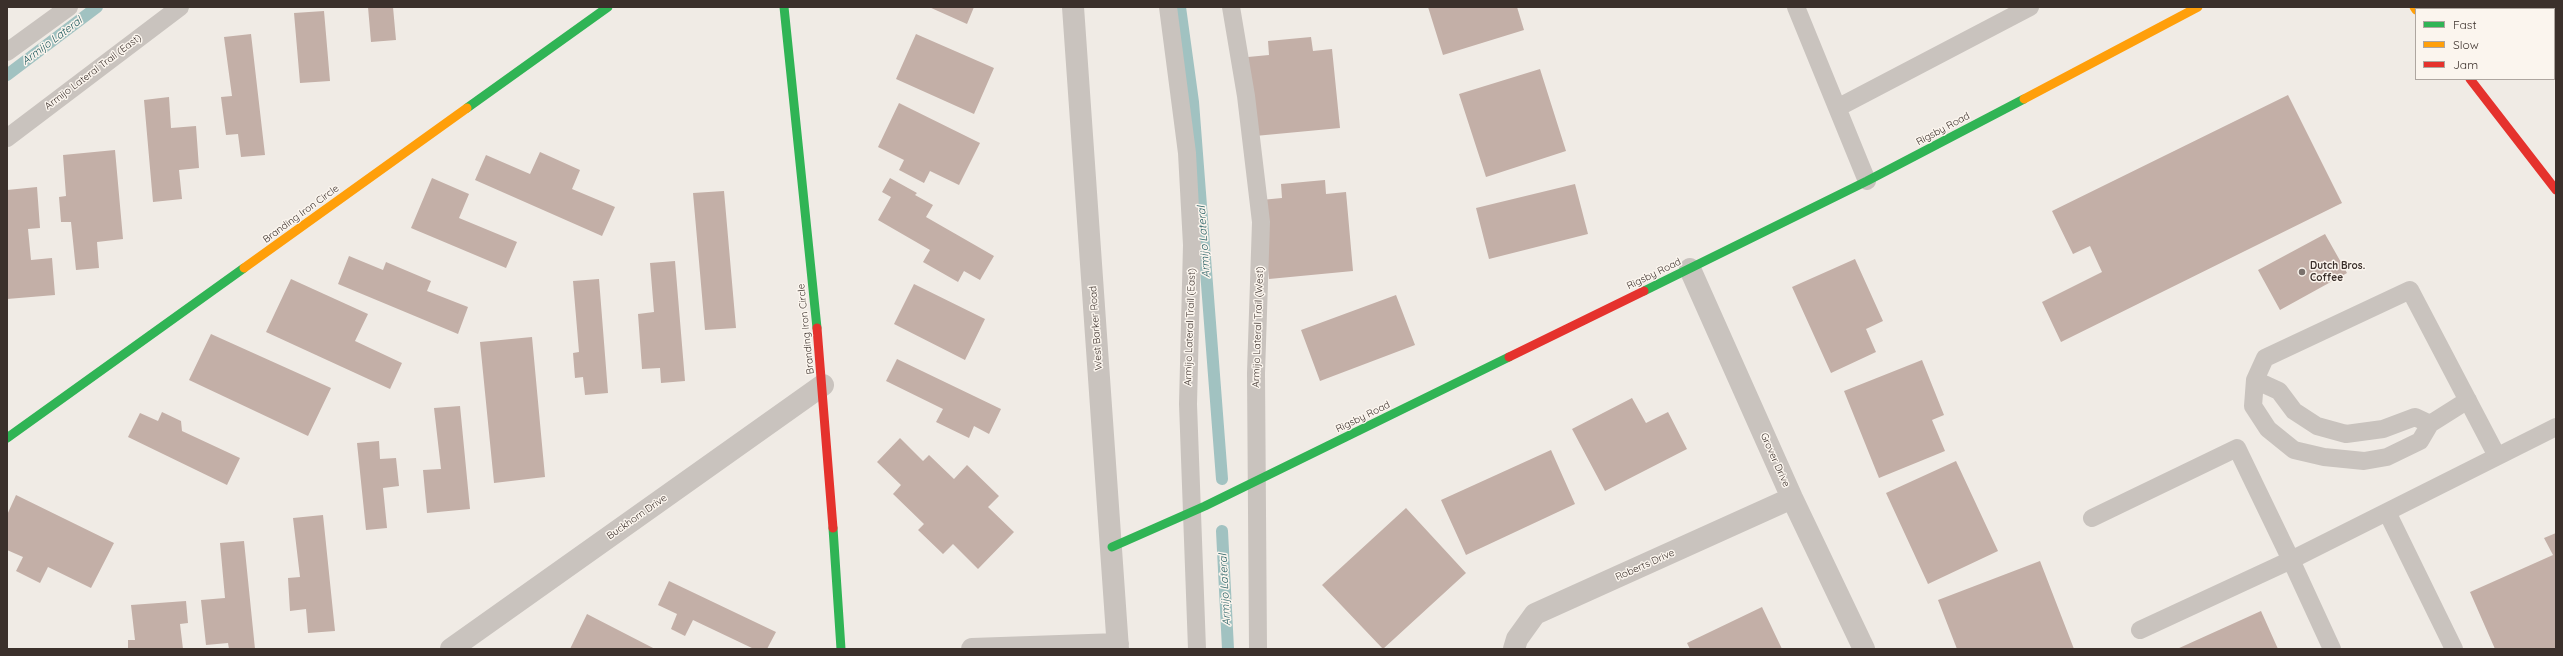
<!DOCTYPE html>
<html>
<head>
<meta charset="utf-8">
<style>
  body { margin:0 }
  #map { position:relative; width:2563px; height:656px; overflow:hidden; background:#f0ebe5; font-family:Quicksand,sans-serif }
  canvas { display:block }
  .frame { position:absolute; inset:0; border:8px solid #3b302b; pointer-events:none }
  .legend { position:absolute; left:2415px; top:8px; width:140px; height:72px; box-sizing:border-box; background:#fbf5ee; border:1px solid #aea6a0; margin:0; padding:5px 7px; list-style:none; font-size:12px; color:#3b302b }
  .legend li { display:flex; align-items:center; gap:8px; height:20px }
  .legend b { width:20px; border:1px solid #aea6a0 }
</style>
</head>
<body>
<div id="map">
<canvas width="2563" height="656"></canvas>
<div class="frame"></div>
<ul class="legend">
<li><b style="height:5px;background:#30b455"></b>Fast</li>
<li><b style="height:5px;background:#ff9f0a"></b>Slow</li>
<li><b style="height:5px;background:#e5322d"></b>Jam</li>
</ul>
</div>
<script>
const g = document.querySelector('canvas').getContext('2d');
g.lineJoin = 'round';
function toPath(rows) {
  const path = new Path2D();
  for (const r of rows) {
    path.moveTo(r[0], r[1]);
    for (let i = 2; i < r.length; i += 2) path.lineTo(r[i], r[i + 1]);
  }
  return path;
}
function strokePath(path, color, width, dash) {
  g.strokeStyle = color;
  g.lineWidth = width;
  g.lineCap = dash ? 'butt' : 'round';
  g.setLineDash(dash || []);
  g.stroke(path);
}
function paint(path, color) {
  g.fillStyle = color;
  g.fill(path, 'evenodd');
}
function write(font, color, halo, rows, align = 'center') {
  g.font = font + ' Quicksand,sans-serif';
  g.lineWidth = 3;
  g.setLineDash([]);
  g.textBaseline = 'middle';
  g.strokeStyle = halo;
  g.fillStyle = color;
  for (const [text, x, y, turn = 0] of rows) {
    g.save();
    g.translate(x, y);
    g.rotate((+turn || 0) * Math.PI / 180);
    g.textAlign = isNaN(turn) ? turn : align;
    if (halo) g.strokeText(text, 0, 0);
    g.fillText(text, 0, 0);
    g.restore();
  }
}
const stream = toPath([
  [1180,7,1193,102,1222,479],
  [7,75,97,7],
  [1222,531,1228,649]
]);
const building = toPath([
  [368,7,393,7,396,40,371,42],
  [929,7,974,7,967,24],
  [1428,7,1517,7,1524,30,1443,55],
  [324,11,330,81,300,83,294,13],
  [251,34,265,155,241,157,238,134,226,135,221,97,232,96,224,37],
  [916,34,994,68,974,114,896,79],
  [1311,37,1313,51,1332,49,1340,128,1255,136,1248,57,1269,55,1268,41],
  [1540,69,1566,151,1486,177,1459,94],
  [2288,95,2342,203,2061,342,2042,302,2102,272,2090,246,2073,254,2052,211],
  [169,97,171,128,196,126,199,168,179,170,182,199,153,202,144,100],
  [899,103,980,143,959,185,930,171,924,183,899,170,904,160,878,147],
  [115,150,123,239,97,242,99,268,76,270,71,222,61,222,59,197,66,196,63,155],
  [540,152,580,170,572,189,615,207,602,236,475,180,486,155,530,174],
  [432,178,469,194,459,218,517,242,506,268,411,228],
  [890,178,917,193,915,195,933,205,926,217,994,256,980,280,964,271,958,282,923,262,930,250,878,220,891,197,882,192],
  [1325,180,1326,194,1346,192,1353,271,1269,279,1261,200,1282,198,1281,184],
  [1575,184,1588,234,1489,259,1476,208],
  [37,187,40,228,28,229,31,260,52,258,55,295,7,299,7,190],
  [724,191,736,328,705,330,693,193],
  [2325,234,2347,273,2280,310,2258,270],
  [349,256,383,270,386,262,431,281,427,291,468,307,458,334,338,284],
  [1855,259,1883,321,1866,329,1876,352,1831,373,1792,287],
  [675,261,685,381,661,383,660,368,642,369,638,314,654,312,650,263],
  [291,279,368,314,355,341,402,363,390,389,266,332],
  [599,279,608,393,585,395,583,377,575,378,573,353,579,352,573,281],
  [914,284,985,319,965,360,894,324],
  [1396,295,1415,345,1320,381,1301,330],
  [211,334,331,388,308,436,189,380],
  [532,337,545,477,494,483,480,342],
  [897,359,1001,409,989,434,974,426,969,438,936,422,943,409,886,381],
  [1922,360,1944,415,1932,420,1945,451,1879,478,1844,391],
  [1632,398,1646,423,1668,412,1687,449,1605,491,1572,429],
  [460,406,470,509,427,513,423,470,441,469,434,408],
  [162,412,181,421,182,431,240,458,227,485,128,437,140,413,158,421],
  [900,438,923,461,929,455,954,479,967,465,999,496,988,507,1014,532,978,569,953,544,943,554,918,530,924,524,893,494,901,485,877,462],
  [379,441,380,459,396,458,399,486,383,488,387,528,366,530,357,443],
  [1551,450,1575,504,1466,555,1441,500],
  [1956,461,1998,551,1928,584,1886,493],
  [16,495,114,543,91,588,48,567,40,583,16,571,23,557,7,550,7,515],
  [1406,508,1466,573,1383,649,1322,585],
  [323,515,335,631,308,633,306,609,290,611,288,578,300,577,293,518],
  [2556,533,2556,649,2495,649,2470,592,2553,555,2544,538],
  [244,541,255,649,229,649,228,643,206,645,201,600,225,598,220,543],
  [2040,561,2074,649,1957,649,1938,600],
  [669,581,776,632,767,649,754,649,693,620,685,636,671,629,677,614,658,605],
  [186,601,188,623,180,624,183,649,128,649,128,640,135,640,131,605],
  [1762,607,1782,649,1690,649,1687,643],
  [2261,611,2278,649,2177,649],
  [587,614,655,649,570,649]
]);
const lane = toPath([
  [1168,7,1187,153,1192,245,1188,404,1197,649],
  [1231,7,1246,96,1261,222,1256,373,1258,649],
  [1796,7,1867,181],
  [7,52,69,7],
  [1839,107,2030,7],
  [7,138,180,7],
  [2255,380,2279,391,2294,411,2317,426,2346,434,2383,429,2415,417,2430,424],
  [2468,400,2430,424,2420,441,2387,457,2364,461,2324,457,2294,450,2268,429,2253,406,2255,380,2265,358,2410,290,2497,456],
  [2387,512,2454,649],
  [2092,518,2237,448,2291,560,2140,630],
  [2332,649,2291,560,2556,427]
]);
const street = toPath([
  [1073,7,1118,649],
  [1690,269,1792,498,1864,649],
  [451,649,823,385],
  [972,649,1118,644],
  [1514,649,1517,639,1535,614,1792,498]
]);
const fast = toPath([
  [784,7,817,328],
  [2527,7,2528,9],
  [2554,44,2556,47],
  [467,108,608,7],
  [1644,291,1867,181,2024,99],
  [7,438,244,268],
  [833,528,841,649],
  [1112,547,1205,506,1509,357]
]);
const slow = toPath([
  [2414,7,2416,10],
  [2024,99,2198,7],
  [244,268,467,108]
]);
const jam = toPath([
  [2470,79,2556,190],
  [817,328,833,528],
  [1509,357,1644,291]
]);
const markers = [
  [2302,272,4,"#7a716c"]
];
const streetNames = [
  ["Armijo Lateral Trail (East)",93,72,-37],
  ["Rigsby Road",1943,129,-28],
  ["Branding Iron Circle",301,214,-36],
  ["Rigsby Road",1654,274,-26],
  ["Armijo Lateral Trail (East)",1190,327,-88],
  ["Armijo Lateral Trail (West)",1258,327,-88],
  ["West Barker Road",1096,328,-94],
  ["Branding Iron Circle",806,329,-96],
  ["Rigsby Road",1363,417,-26],
  ["Grover Drive",1775,460,66],
  ["Buckhorn Drive",637,517,-35],
  ["Roberts Drive",1645,565,-24]
];
const poiNames = [
  ["Dutch Bros.",2310,266],
  ["Coffee",2310,278]
];
const waterNames = [
  ["Armijo Lateral",52,41,-37],
  ["Armijo Lateral",1204,242,-94],
  ["Armijo Lateral",1225,590,-93]
];
strokePath(stream, '#a1c2c1', 12);
paint(building, '#c3afa7');
strokePath(lane, '#c9c3be', 18);
strokePath(street, '#c9c3be', 22);
strokePath(fast, '#30b455', 9);
strokePath(slow, '#ff9f0a', 9);
strokePath(jam, '#e5322d', 9);
for (const [x, y, r, color] of markers) {
  const dot = new Path2D();
  dot.arc(x, y, r, 0, 2 * Math.PI);
  g.fillStyle = color;
  g.fill(dot);
  strokePath(dot, '#fbf5ee', 1.5);
}
write('10px', '#3b302b', '#fbf5ee', streetNames);
write('bold 10px', '#3b302b', '#fbf5ee', poiNames, 'left');
write('italic 11px', '#1f5a5e', '#fbf5ee', waterNames);
</script>
</body>
</html>
